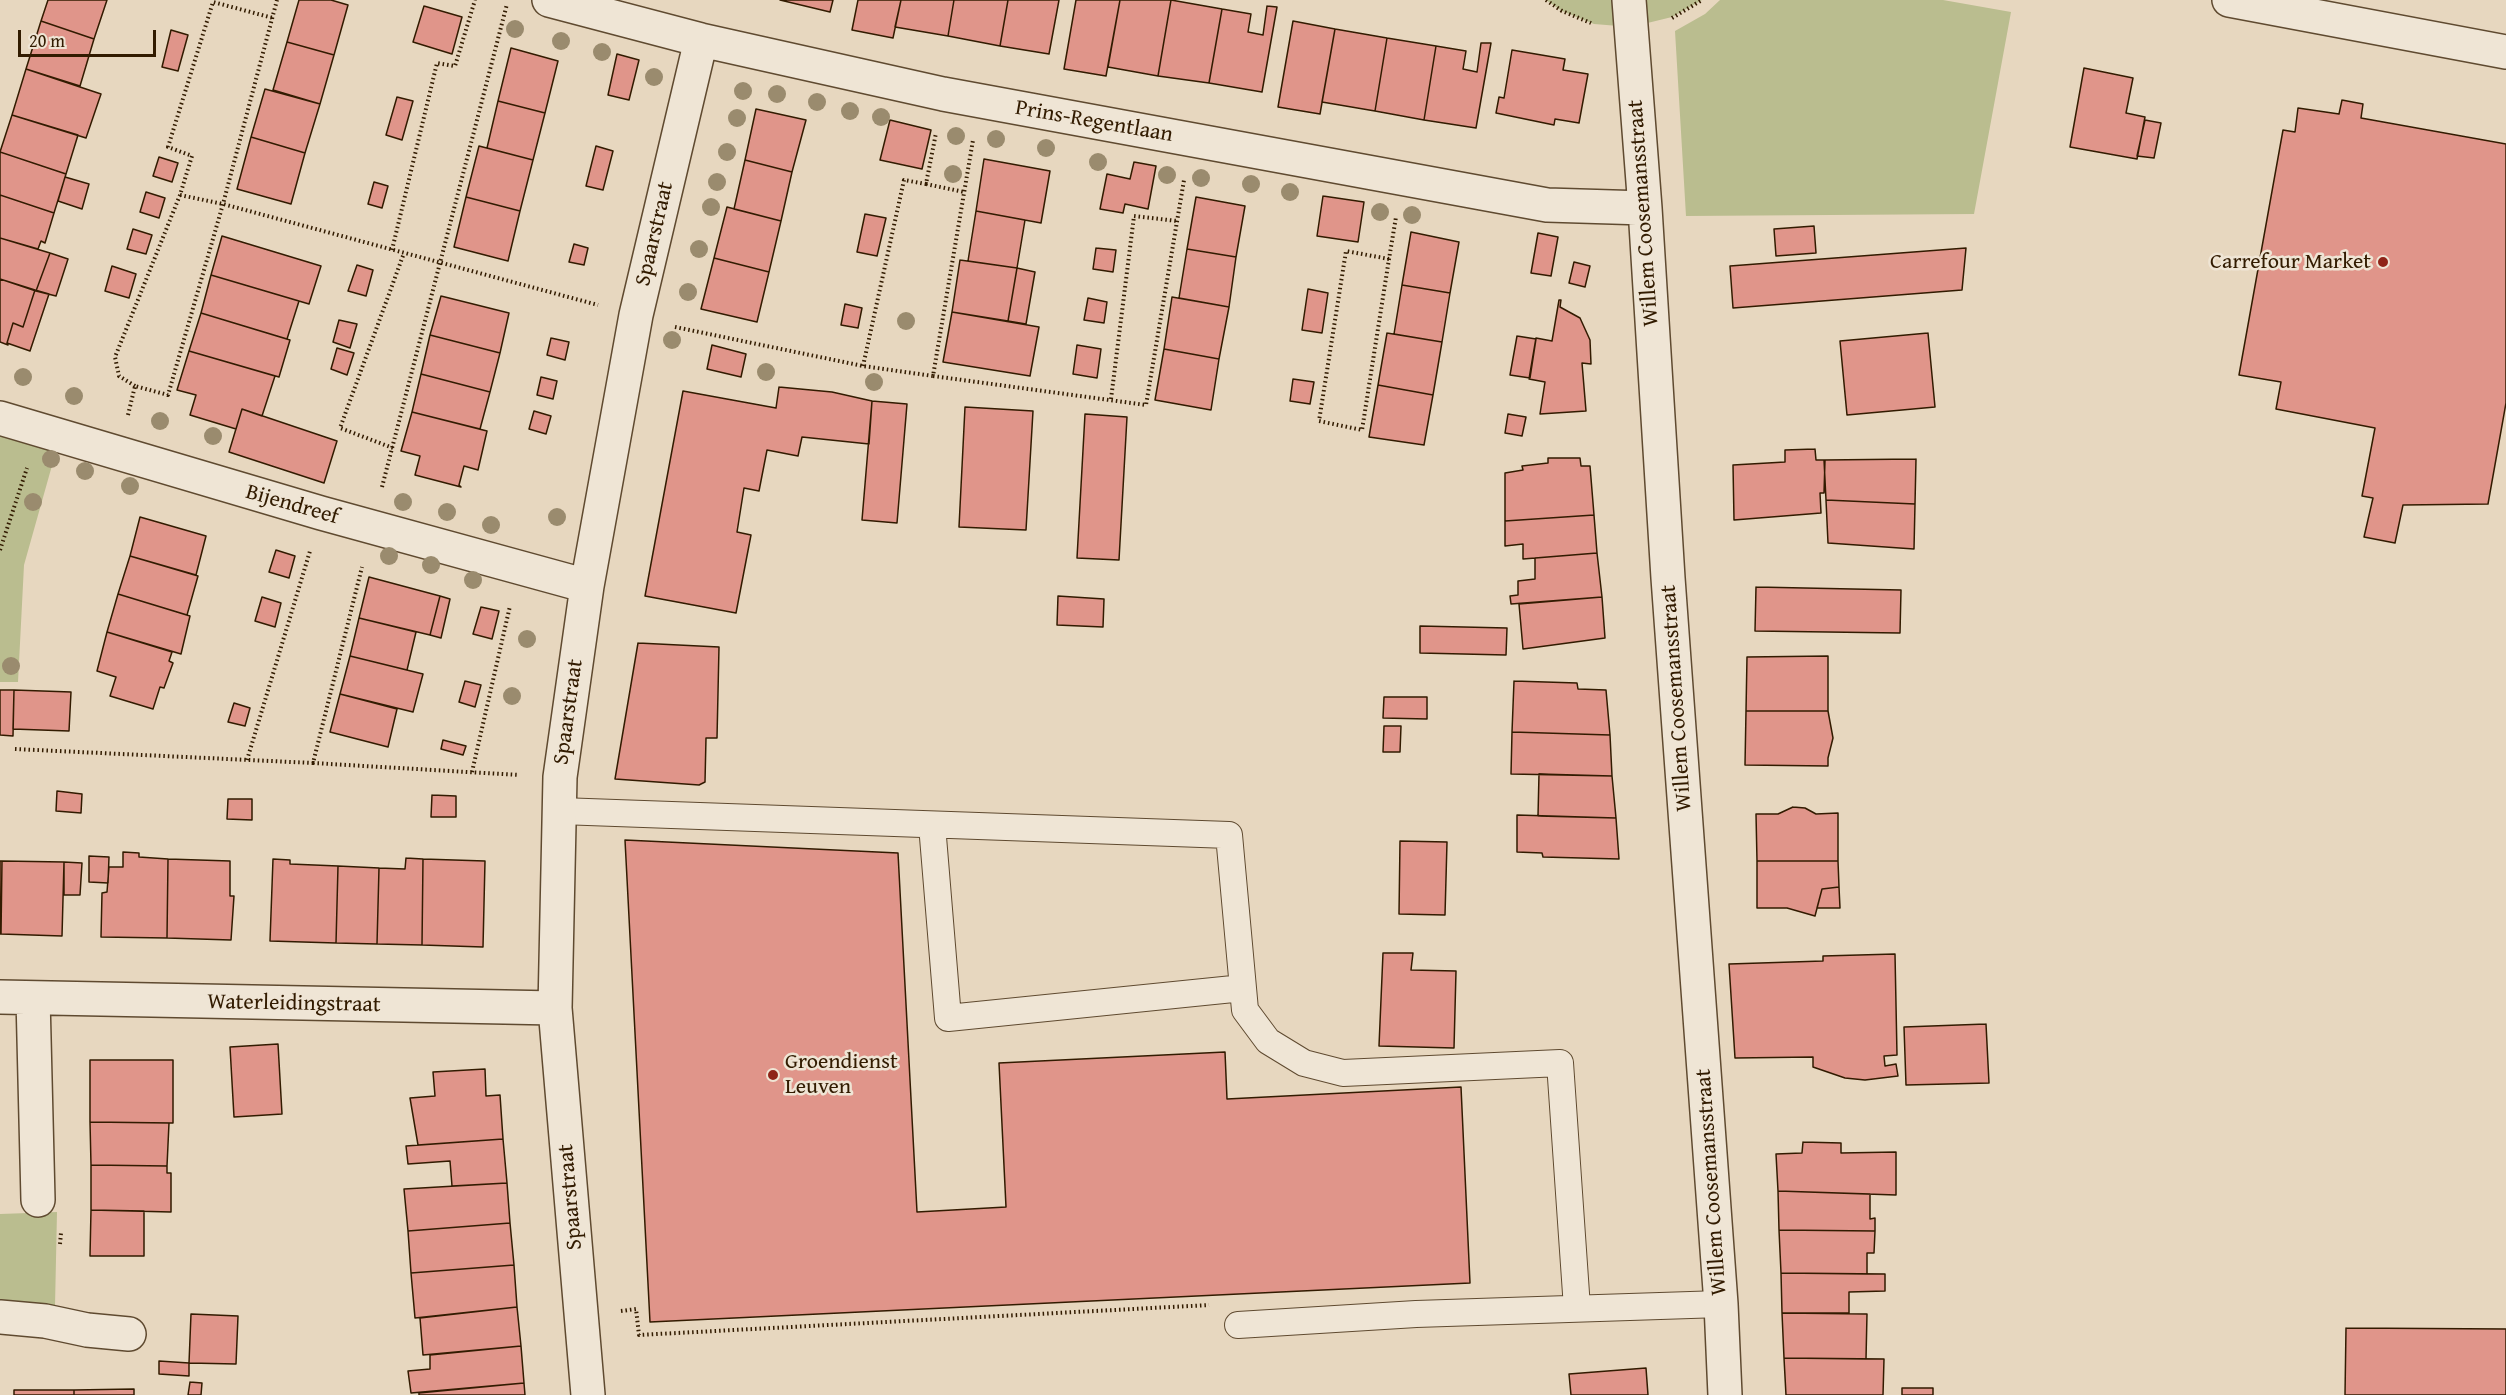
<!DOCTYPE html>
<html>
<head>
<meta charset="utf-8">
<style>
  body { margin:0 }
  #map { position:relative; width:2506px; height:1395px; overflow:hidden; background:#e7d7bf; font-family:"Gentium Book Plus",serif }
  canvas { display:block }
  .scale { position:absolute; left:18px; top:30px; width:138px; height:27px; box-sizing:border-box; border:3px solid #321b00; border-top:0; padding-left:8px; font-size:18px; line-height:21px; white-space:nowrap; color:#321b00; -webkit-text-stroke:4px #efe5d5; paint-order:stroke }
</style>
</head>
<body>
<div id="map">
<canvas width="2506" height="1395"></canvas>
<div class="scale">20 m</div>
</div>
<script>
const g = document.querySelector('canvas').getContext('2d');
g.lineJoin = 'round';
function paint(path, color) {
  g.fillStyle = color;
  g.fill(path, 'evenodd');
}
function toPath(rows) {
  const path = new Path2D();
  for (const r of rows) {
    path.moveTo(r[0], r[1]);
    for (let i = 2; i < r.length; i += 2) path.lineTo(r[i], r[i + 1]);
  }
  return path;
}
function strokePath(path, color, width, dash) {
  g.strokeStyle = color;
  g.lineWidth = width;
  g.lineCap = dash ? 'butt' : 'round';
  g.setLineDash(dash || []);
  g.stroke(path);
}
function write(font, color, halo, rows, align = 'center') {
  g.font = font + ' "Gentium Book Plus",serif';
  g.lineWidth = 5;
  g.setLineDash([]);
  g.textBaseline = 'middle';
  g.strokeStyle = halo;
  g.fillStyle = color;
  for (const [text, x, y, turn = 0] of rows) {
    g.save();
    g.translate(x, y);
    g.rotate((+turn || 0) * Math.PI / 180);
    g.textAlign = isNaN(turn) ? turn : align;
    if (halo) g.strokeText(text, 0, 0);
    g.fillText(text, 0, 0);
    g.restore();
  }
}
const green = toPath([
  [1546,0,1702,0,1672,17,1631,27,1594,24,1562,11],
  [1720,0,1943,0,2011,12,1974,214,1686,216,1675,31,1705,14],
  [0,418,60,437,24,565,18,682,0,682],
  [57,1212,55,1306,0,1304,0,1214]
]);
const building = toPath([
  [48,0,107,0,94,39,41,21,48,0],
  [299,0,331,0,348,5,334,55,287,42,299,0],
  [780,0,833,0,830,12,780,0],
  [858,0,901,0,893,38,852,30,858,0],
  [901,0,954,0,948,36,895,27,901,0],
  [954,0,1008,0,1000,46,948,36,954,0],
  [1008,0,1059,0,1049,54,1000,46,1008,0],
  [1076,0,1120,0,1106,76,1064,69,1076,0],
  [1120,0,1171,0,1158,76,1108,67,1120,0],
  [1171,0,1222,9,1209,83,1158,76,1171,0],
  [424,6,462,17,452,54,413,42,424,6],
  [1267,6,1277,7,1262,92,1209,83,1222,9,1251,14,1248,32,1263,35,1267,6],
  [41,21,94,39,80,86,26,69,41,21],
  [1293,21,1335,29,1320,114,1278,107,1293,21],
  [1335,29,1387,38,1375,111,1322,102,1335,29],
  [171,30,188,35,178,71,162,67,171,30],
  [1387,38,1436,46,1424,120,1375,111,1387,38],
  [287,42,334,55,320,104,273,90,287,42],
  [1481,43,1491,43,1476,128,1424,120,1436,46,1466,51,1463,69,1477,72,1481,43],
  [511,48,558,61,545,113,498,101,511,48],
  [1512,50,1565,59,1563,70,1588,74,1579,123,1555,119,1554,125,1496,113,1499,97,1504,98,1512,50],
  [617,54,639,60,629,100,608,95,617,54],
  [2084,68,2133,78,2126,113,2145,117,2137,159,2070,147,2084,68],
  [26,69,101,94,86,138,12,115,26,69],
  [265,89,320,104,305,153,251,137,265,89],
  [397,97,413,101,402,140,386,135,397,97],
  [2342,100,2363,104,2361,118,2506,144,2506,403,2488,504,2403,505,2395,543,2364,537,2373,498,2362,496,2375,428,2276,409,2281,382,2239,375,2283,130,2295,132,2298,108,2339,114,2342,100],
  [498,101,545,113,533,160,487,148,498,101],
  [756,109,806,120,792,172,745,160,756,109],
  [12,115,78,135,66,174,0,152,12,115],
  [890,120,931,130,922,169,880,160,890,120],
  [2145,120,2161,123,2154,158,2137,156,2145,120],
  [251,137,305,153,291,204,237,189,251,137],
  [479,146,533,160,520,211,466,197,479,146],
  [596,146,613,151,603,190,586,186,596,146],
  [0,152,66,174,54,213,0,195,0,152],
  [159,157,178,163,172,182,153,176,159,157],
  [984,159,1050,171,1041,223,976,211,984,159],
  [745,160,792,172,781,221,734,209,745,160],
  [1134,162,1156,166,1148,209,1125,204,1123,213,1100,209,1107,174,1130,179,1134,162],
  [65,177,89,184,82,209,58,201,65,177],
  [374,182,388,186,382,208,368,204,374,182],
  [146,192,165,198,159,218,140,212,146,192],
  [0,195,54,213,45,243,41,241,38,249,0,238,0,195],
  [1323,196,1364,202,1358,242,1317,236,1323,196],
  [466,197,520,211,508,261,454,247,466,197],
  [1196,197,1245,206,1236,257,1187,249,1196,197],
  [727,207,781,221,769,272,714,258,727,207],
  [976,211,1025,220,1017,268,968,261,976,211],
  [865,214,886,218,877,256,857,252,865,214],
  [1814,226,1816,253,1776,256,1774,229,1814,226],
  [133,229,152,235,146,254,127,249,133,229],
  [1411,232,1459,242,1450,293,1402,285,1411,232],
  [1538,233,1558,237,1551,276,1531,273,1538,233],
  [222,236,321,266,309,304,211,275,222,236],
  [0,238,50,253,36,291,0,279,0,238],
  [574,244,588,248,584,265,569,262,574,244],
  [1096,248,1116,250,1113,272,1093,269,1096,248],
  [1966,248,1962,290,1733,308,1730,266,1966,248],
  [1187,249,1236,257,1229,307,1179,298,1187,249],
  [50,253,68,259,56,296,36,291,50,253],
  [714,258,769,272,757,322,701,309,714,258],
  [960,260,1017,268,1008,321,952,312,960,260],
  [1574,262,1590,266,1585,287,1569,283,1574,262],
  [357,265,373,270,366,296,348,291,357,265],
  [112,266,136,274,129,298,105,291,112,266],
  [1017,268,1035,272,1026,324,1008,321,1017,268],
  [211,275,299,301,287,339,201,313,211,275],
  [0,279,35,290,23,327,13,323,7,343,8,345,0,342,0,279],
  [1402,285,1450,293,1442,342,1394,334,1402,285],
  [1308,289,1328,293,1322,333,1302,330,1308,289],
  [35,290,49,294,30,351,7,343,13,323,23,327,35,290],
  [441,296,509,313,500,353,430,335,441,296],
  [1172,297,1229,307,1219,359,1164,349,1172,297],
  [1088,298,1107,302,1104,323,1084,320,1088,298],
  [1559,300,1561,300,1560,307,1580,318,1590,340,1591,364,1582,363,1586,411,1540,414,1545,382,1529,379,1536,338,1552,341,1559,300],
  [845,304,862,308,858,328,841,325,845,304],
  [952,312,1039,327,1030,376,943,362,952,312],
  [201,313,290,340,279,377,189,351,201,313],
  [339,320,357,324,350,348,333,342,339,320],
  [1387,333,1442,342,1433,395,1378,385,1387,333],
  [1928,333,1935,407,1847,415,1840,341,1928,333],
  [430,335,500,353,490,392,421,374,430,335],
  [1517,336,1536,339,1530,378,1510,375,1517,336],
  [551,338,569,342,565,360,547,355,551,338],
  [712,345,746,354,741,377,707,369,712,345],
  [1077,345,1101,349,1097,378,1073,374,1077,345],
  [337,348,354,353,347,375,331,369,337,348],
  [1164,349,1219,359,1211,410,1155,400,1164,349],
  [189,351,275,376,262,416,242,409,236,429,190,415,196,395,177,390,189,351],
  [421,374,490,392,480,429,412,412,421,374],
  [541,377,557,381,553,399,537,395,541,377],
  [1293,379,1314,382,1310,404,1290,401,1293,379],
  [1378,385,1433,395,1424,445,1369,437,1378,385],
  [779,387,832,392,872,401,869,444,802,437,798,456,767,450,759,491,744,488,737,532,751,535,736,613,645,596,683,391,776,408,779,387],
  [872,401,907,404,897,523,862,520,872,401],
  [965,407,1033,411,1026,530,959,527,965,407],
  [242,409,337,441,324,483,229,452,242,409],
  [534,411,551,416,546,434,529,429,534,411],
  [412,412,487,431,478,470,464,466,459,485,461,487,415,475,420,456,401,451,412,412],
  [1085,414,1127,417,1119,560,1077,558,1085,414],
  [1508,414,1526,417,1522,436,1505,433,1508,414],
  [1815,449,1816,460,1825,460,1824,493,1820,493,1821,513,1734,520,1733,465,1785,462,1785,450,1815,449],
  [1548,458,1580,458,1581,466,1590,466,1594,515,1505,521,1505,473,1523,470,1522,466,1548,463,1548,458],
  [1916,459,1915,504,1826,500,1824,460,1916,459],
  [1826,500,1915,504,1914,549,1828,543,1826,500],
  [1594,515,1597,553,1523,559,1523,544,1505,546,1505,521,1594,515],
  [140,517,206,536,196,575,130,556,140,517],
  [276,550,295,556,289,578,269,572,276,550],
  [1597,553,1602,597,1511,604,1510,596,1518,595,1518,581,1535,579,1535,558,1597,553],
  [130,556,198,576,187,615,118,594,130,556],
  [369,577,440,596,430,635,359,618,369,577],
  [1756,587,1901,590,1900,633,1755,631,1756,587],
  [118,594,190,616,181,654,107,632,118,594],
  [440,596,450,599,441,638,430,635,440,596],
  [1058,596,1104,599,1103,627,1057,625,1058,596],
  [262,597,281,603,275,627,255,621,262,597],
  [1602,597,1605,638,1523,649,1519,604,1602,597],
  [481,607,499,611,492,639,473,634,481,607],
  [359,618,416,632,407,670,350,656,359,618],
  [1420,626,1507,628,1506,655,1420,653,1420,626],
  [107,632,172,652,169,661,173,663,164,688,160,687,153,709,110,696,116,677,97,671,107,632],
  [638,643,719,647,717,738,706,738,705,782,699,785,615,779,638,643],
  [350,656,423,674,413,712,340,694,350,656],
  [1828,656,1828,711,1746,711,1747,657,1828,656],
  [465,681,481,685,475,707,459,702,465,681],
  [1514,681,1577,683,1578,689,1606,690,1610,735,1512,732,1514,681],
  [0,690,14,690,13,736,0,735,0,690],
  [14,690,71,692,69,731,13,729,14,690],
  [340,694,397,709,388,747,330,732,340,694],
  [1384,697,1427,697,1427,719,1383,718,1384,697],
  [234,703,250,708,245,726,228,722,234,703],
  [1746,711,1828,711,1833,738,1828,758,1828,766,1745,765,1746,711],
  [1384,726,1401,726,1400,752,1383,752,1384,726],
  [1512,732,1610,735,1612,776,1511,774,1512,732],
  [443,740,466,746,463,755,441,749,443,740],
  [1539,774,1612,776,1616,818,1538,816,1539,774],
  [57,791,82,794,81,813,56,811,57,791],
  [432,795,456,796,456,817,431,817,432,795],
  [228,799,252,799,252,820,227,819,228,799],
  [1793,807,1805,808,1816,814,1838,813,1838,861,1757,861,1756,814,1778,814,1793,807],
  [1517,815,1616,818,1619,859,1543,857,1542,853,1517,852,1517,815],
  [625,840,898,853,917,1212,1006,1207,999,1063,1225,1052,1227,1099,1461,1087,1470,1283,650,1322,625,840],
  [1400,841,1447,842,1445,915,1399,914,1400,841],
  [123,852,139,853,139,857,168,859,167,938,101,937,102,893,107,892,109,867,123,867,123,852],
  [89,856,109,857,108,883,89,882,89,856],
  [406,858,423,859,422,945,377,944,379,868,405,869,406,858],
  [168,859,230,861,230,896,234,896,231,940,167,938,168,859],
  [273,859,290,860,290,864,338,866,336,943,270,941,273,859],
  [423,859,485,861,483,947,422,945,423,859],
  [0,861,2,861,1,934,0,934,0,861],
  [2,861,64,862,62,936,1,934,2,861],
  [1757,861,1838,861,1839,887,1822,889,1815,916,1787,908,1757,908,1757,861],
  [64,862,82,863,80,895,64,895,64,862],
  [338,866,379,868,377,944,336,943,338,866],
  [1839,887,1840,908,1817,908,1822,889,1839,887],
  [1383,953,1413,953,1411,970,1456,971,1454,1048,1379,1046,1383,953],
  [1895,954,1897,1055,1884,1056,1885,1066,1896,1064,1898,1076,1865,1080,1845,1078,1813,1067,1813,1057,1735,1058,1729,964,1823,961,1823,956,1895,954],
  [1986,1024,1989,1083,1906,1085,1904,1027,1986,1024],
  [278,1044,282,1114,234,1117,230,1047,278,1044],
  [90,1060,173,1060,173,1123,90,1122,90,1060],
  [485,1069,486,1096,500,1095,503,1139,418,1145,410,1098,435,1096,433,1072,485,1069],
  [90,1122,169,1123,167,1166,91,1165,90,1122],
  [503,1139,507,1183,452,1186,450,1161,408,1164,406,1146,503,1139],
  [1803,1142,1841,1143,1841,1153,1896,1152,1896,1195,1778,1191,1776,1154,1802,1153,1803,1142],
  [91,1165,167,1166,167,1173,171,1173,171,1212,91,1210,91,1165],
  [507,1183,510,1223,408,1231,404,1189,507,1183],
  [1778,1191,1870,1194,1870,1219,1875,1218,1875,1231,1779,1230,1778,1191],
  [91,1210,144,1211,144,1256,90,1256,91,1210],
  [510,1223,514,1265,411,1273,408,1231,510,1223],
  [1779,1230,1875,1231,1874,1253,1867,1253,1867,1274,1781,1273,1779,1230],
  [514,1265,517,1307,415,1318,411,1273,514,1265],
  [1781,1273,1885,1274,1885,1291,1849,1292,1849,1313,1782,1313,1781,1273],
  [517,1307,521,1346,423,1355,420,1318,517,1307],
  [1782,1313,1867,1314,1866,1359,1784,1358,1782,1313],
  [191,1314,238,1316,236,1364,189,1363,191,1314],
  [2346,1328,2506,1329,2506,1395,2345,1395,2346,1328],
  [521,1346,524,1383,411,1393,408,1371,430,1369,430,1355,521,1346],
  [1784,1358,1884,1359,1883,1395,1786,1395,1784,1358],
  [159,1361,189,1363,189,1376,159,1374,159,1361],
  [1646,1368,1648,1395,1571,1395,1569,1374,1646,1368],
  [190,1382,202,1383,201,1395,188,1395,190,1382],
  [524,1383,525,1395,419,1395,419,1393,524,1383],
  [1902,1388,1933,1388,1933,1395,1902,1395,1902,1388],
  [134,1389,134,1395,74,1395,74,1390,134,1389],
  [14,1390,74,1390,74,1395,14,1395,14,1390]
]);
const path = toPath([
  [1546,0,1562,11,1591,23],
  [1672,18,1702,0],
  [926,184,964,192],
  [180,195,223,204,598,305],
  [392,250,437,63,455,66,475,0],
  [1389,259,1346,251,1319,421,1362,430,1389,259,1396,217],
  [675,327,863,366,933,376,973,140],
  [863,366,904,180,926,184,936,133],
  [933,376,1146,405,1184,180],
  [135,386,119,376,115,357,180,195,192,156,168,147,213,2,273,18],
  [1111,399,1134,216,1177,221],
  [128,415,135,386,168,395,223,204,277,0],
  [393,448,340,428,404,253],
  [382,487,507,4],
  [0,550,27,468],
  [15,749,313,763,362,567],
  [247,760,310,551],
  [313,763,519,775],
  [472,772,510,606],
  [60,1244,61,1233],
  [621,1311,636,1309,639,1335,1209,1305]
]);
const service = toPath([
  [560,811,1229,835,1245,1010,1268,1041,1304,1063,1343,1073,1560,1063,1577,1308],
  [932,825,948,1018,1243,988],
  [1238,1325,1416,1314,1721,1304]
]);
const minor = toPath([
  [549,0,701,40,943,94,1547,205,1645,208],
  [1629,0,1645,208,1668,578,1721,1304,1725,1395],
  [0,418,321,513,587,586],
  [0,997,555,1008],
  [33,998,38,1200],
  [0,1317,45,1321,87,1330,129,1334],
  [588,1395,555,1008,560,777,587,586,636,315,701,40]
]);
const tertiary = toPath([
  [2229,0,2506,52]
]);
const trees = [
  [515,29],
  [561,41],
  [602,52],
  [654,77],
  [743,91],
  [777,94],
  [817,102],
  [850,111],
  [881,117],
  [737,118],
  [956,136],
  [996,139],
  [1046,148],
  [727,152],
  [1098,162],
  [953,174],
  [1167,175],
  [1201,178],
  [717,182],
  [1251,184],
  [1290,192],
  [711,207],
  [1380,212],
  [1412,215],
  [699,249],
  [688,292],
  [906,321],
  [672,340],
  [766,372],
  [23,377],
  [874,382],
  [74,396],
  [160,421],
  [213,436],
  [51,459],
  [85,471],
  [130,486],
  [33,502],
  [403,502],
  [447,512],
  [557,517],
  [491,525],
  [389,556],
  [431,565],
  [473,580],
  [527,639],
  [11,666],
  [512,696]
];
const markers = [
  [2383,262,6,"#8f2418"],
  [773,1075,6,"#8f2418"]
];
const streetNames = [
  ["Prins-Regentlaan",1094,122,10],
  ["Willem Coosemansstraat",1644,213,-94],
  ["Spaarstraat",655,234,-77],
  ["Bijendreef",292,505,16],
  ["Willem Coosemansstraat",1677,698,-94],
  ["Spaarstraat",569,712,-82],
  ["Waterleidingstraat",294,1004,1],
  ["Willem Coosemansstraat",1712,1182,-94],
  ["Spaarstraat",571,1197,-95]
];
const poiNames = [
  ["Carrefour Market",2371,262],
  ["Groendienst",785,1062,"left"],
  ["Leuven",785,1087,"left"]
];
paint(green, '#babd8f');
paint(building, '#e0958a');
strokePath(building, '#321b00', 1.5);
strokePath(service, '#5f4a30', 28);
strokePath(minor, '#5f4a30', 36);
strokePath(tertiary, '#5f4a30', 36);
strokePath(path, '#321b00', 4, [1.5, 3]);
strokePath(service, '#efe5d5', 26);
strokePath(minor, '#efe5d5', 33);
strokePath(tertiary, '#efe5d5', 33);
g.fillStyle = '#9a8b6e';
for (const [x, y] of trees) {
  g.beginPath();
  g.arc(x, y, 9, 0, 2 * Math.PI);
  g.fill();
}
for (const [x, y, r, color] of markers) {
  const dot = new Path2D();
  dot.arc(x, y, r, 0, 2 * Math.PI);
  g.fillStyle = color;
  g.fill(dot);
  strokePath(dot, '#efe5d5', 2);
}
write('22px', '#321b00', '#efe5d5', streetNames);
write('22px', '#321b00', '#efe5d5', poiNames, 'right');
</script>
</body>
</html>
